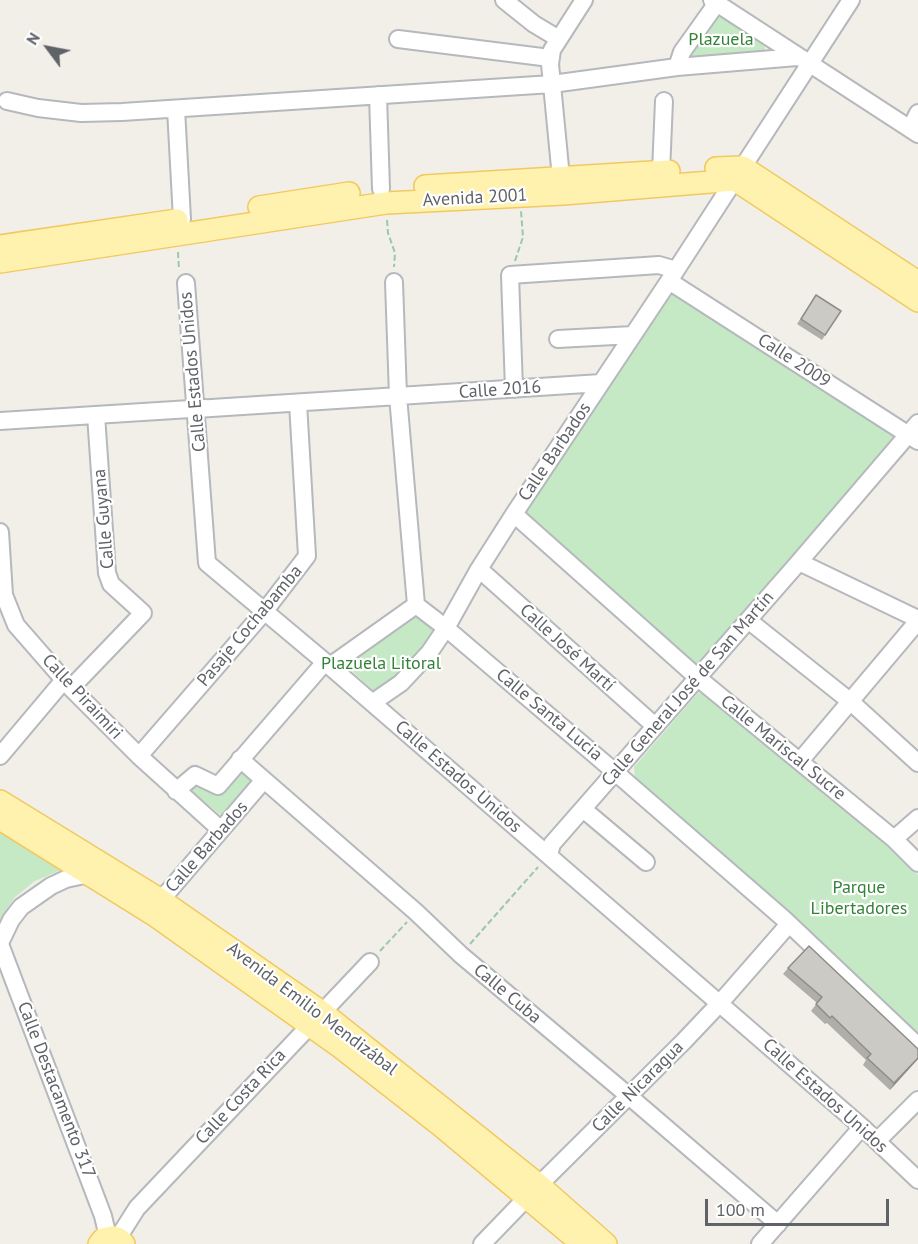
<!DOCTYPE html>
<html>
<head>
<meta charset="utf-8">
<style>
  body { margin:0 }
  #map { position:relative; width:918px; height:1244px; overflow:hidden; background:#f1efe8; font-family:"PT Sans",sans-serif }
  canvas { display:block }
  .north { position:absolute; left:18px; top:18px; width:60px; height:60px; -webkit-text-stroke:4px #fff; paint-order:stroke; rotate:302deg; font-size:16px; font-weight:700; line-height:24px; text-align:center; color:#5f6368 }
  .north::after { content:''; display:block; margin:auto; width:21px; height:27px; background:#5f6368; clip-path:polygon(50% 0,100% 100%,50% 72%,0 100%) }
  .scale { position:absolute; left:705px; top:1199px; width:184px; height:27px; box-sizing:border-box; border:3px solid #5f6368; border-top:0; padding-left:8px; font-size:18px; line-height:21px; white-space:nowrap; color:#5f6368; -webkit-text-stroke:4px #fff; paint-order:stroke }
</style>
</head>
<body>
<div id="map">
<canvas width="918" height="1244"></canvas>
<div class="north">N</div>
<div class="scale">100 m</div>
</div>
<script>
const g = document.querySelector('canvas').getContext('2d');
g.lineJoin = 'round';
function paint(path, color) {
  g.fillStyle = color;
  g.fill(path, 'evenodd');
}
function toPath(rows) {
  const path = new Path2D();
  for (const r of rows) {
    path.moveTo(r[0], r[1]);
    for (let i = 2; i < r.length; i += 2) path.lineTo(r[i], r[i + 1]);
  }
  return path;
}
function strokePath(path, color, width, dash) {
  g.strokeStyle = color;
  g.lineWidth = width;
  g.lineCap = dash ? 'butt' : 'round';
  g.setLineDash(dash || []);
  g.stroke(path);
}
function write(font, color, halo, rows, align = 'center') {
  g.font = font + ' "PT Sans",sans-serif';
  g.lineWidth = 4.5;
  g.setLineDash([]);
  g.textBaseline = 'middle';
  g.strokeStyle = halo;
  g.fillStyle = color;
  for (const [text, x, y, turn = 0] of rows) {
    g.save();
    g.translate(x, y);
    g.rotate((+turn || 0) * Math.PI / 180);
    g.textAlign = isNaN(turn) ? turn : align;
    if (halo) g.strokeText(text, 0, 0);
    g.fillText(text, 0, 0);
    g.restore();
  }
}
const green = toPath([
  [715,14,721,15,763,44,765,48,764,54,693,61,689,54],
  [676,291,897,437,696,668,528,519,524,512,585,423,668,294],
  [415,614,435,628,437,634,408,670,375,692,354,673,348,662],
  [698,693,708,694,886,843,918,875,918,1037,798,920,635,779,634,767],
  [240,770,248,776,252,784,223,817,188,788,196,780],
  [0,828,61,870,35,881,15,897,0,919]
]);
const path = toPath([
  [387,220,388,233,395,253,394,267],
  [178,252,179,270],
  [515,261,523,237,521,211],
  [470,944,538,867],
  [380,951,407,922]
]);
const minor = toPath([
  [504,0,534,24,559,39],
  [712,0,918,134],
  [398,39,550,58],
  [677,67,682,52,719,0],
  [378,95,381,189],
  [7,101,38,108,81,113,122,112,552,84,677,67,797,57],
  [176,109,182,219],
  [910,129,918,113],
  [661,172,664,101],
  [562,188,550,64,552,50,584,0],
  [669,281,918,441],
  [394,282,398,396,416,605,446,628,615,772,784,919,918,1046],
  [186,283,207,563,325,662,862,1127,918,1180],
  [558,339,633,335],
  [514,389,510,275,659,265,676,270],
  [196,409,601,383],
  [0,421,206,408],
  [514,514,698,678,894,839,918,863],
  [0,532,4,595,16,625,71,688,139,756,221,830],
  [799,562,918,619],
  [479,569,655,726],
  [748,620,851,702,918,763],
  [330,666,416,605],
  [71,688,143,613,111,584,107,573,96,415],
  [372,703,401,683,429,653,446,628,479,569,514,514,669,281,851,0],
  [0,756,64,680],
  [139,756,264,612,307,556,298,403],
  [240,759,416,912,461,955,630,1097,778,1224],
  [800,761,918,621],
  [176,791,195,775,218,786,325,662],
  [583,809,646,862],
  [894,839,918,818],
  [549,855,552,844,799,562,918,423],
  [157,909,161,900,263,781],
  [0,943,11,920,21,907,51,886,66,879,89,874,92,868],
  [0,944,103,1216,108,1237],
  [877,1141,918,1100],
  [118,1238,137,1208,370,962],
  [482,1244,539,1185,684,1041,720,1003,789,924],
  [760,1244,862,1127]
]);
const major = toPath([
  [716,168,743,167,918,282],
  [425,186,669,171],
  [259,207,349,193],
  [0,246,177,220],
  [0,262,386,203,563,194,735,180,918,301],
  [0,801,161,900,322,1012,539,1185,606,1244],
  [0,819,154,915,340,1047,441,1126,582,1244],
  [99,1244,103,1239,112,1237,118,1238,124,1244]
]);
const wall = toPath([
  [816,295,841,311,822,340,797,324],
  [788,968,918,1049,918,1059,890,1090,863,1065,866,1060,827,1023,825,1024,811,1011,817,1003,783,974]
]);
const shadedWall = toPath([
  [918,1058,918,1059,890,1090,894,1083]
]);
const building = toPath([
  [816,295,841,311,825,335,801,319,816,295],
  [809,946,918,1049,918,1058,894,1083,867,1058,871,1054,832,1016,830,1018,816,1004,822,997,788,968,809,946]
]);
const parkNames = [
  ["Plazuela",721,40],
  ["Plazuela Litoral",381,664],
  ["Parque",859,888],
  ["Libertadores",859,909]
];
const streetNames = [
  ["Avenida 2001",475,198,-3],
  ["Calle 2009",794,361,33],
  ["Calle Estados Unidos",193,372,-95],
  ["Calle 2016",500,390,-4],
  ["Calle Barbados",555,452,-56],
  ["Calle Guyana",104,519,-95],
  ["Pasaje Cochabamba",250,626,-50],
  ["Calle José Martí",567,648,42],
  ["Calle General José de San Martín",688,689,-49],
  ["Calle Piraimiri",82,697,47],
  ["Calle Santa Lucia",549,715,40],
  ["Calle Mariscal Sucre",783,748,39],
  ["Calle Estados Unidos",458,777,41],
  ["Calle Barbados",207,847,-49],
  ["Calle Cuba",507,994,40],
  ["Avenida Emilio Mendizábal",312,1009,37],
  ["Calle Nicaragua",638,1087,-45],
  ["Calle Destacamento 317",56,1090,69],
  ["Calle Estados Unidos",825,1096,42],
  ["Calle Costa Rica",241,1097,-47]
];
paint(green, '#c5e8c5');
strokePath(minor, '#b5b8bc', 20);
strokePath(major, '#f2c960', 24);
strokePath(path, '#9cc7a9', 2, [6, 3]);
strokePath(minor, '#fff', 16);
strokePath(major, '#fff2af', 21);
paint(wall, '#afaea9');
paint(shadedWall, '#8f8d8a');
paint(building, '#cccac5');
strokePath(building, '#8f8d8a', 1.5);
write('18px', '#348238', '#fff', parkNames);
write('18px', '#5f6368', '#fff', streetNames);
</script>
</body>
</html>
